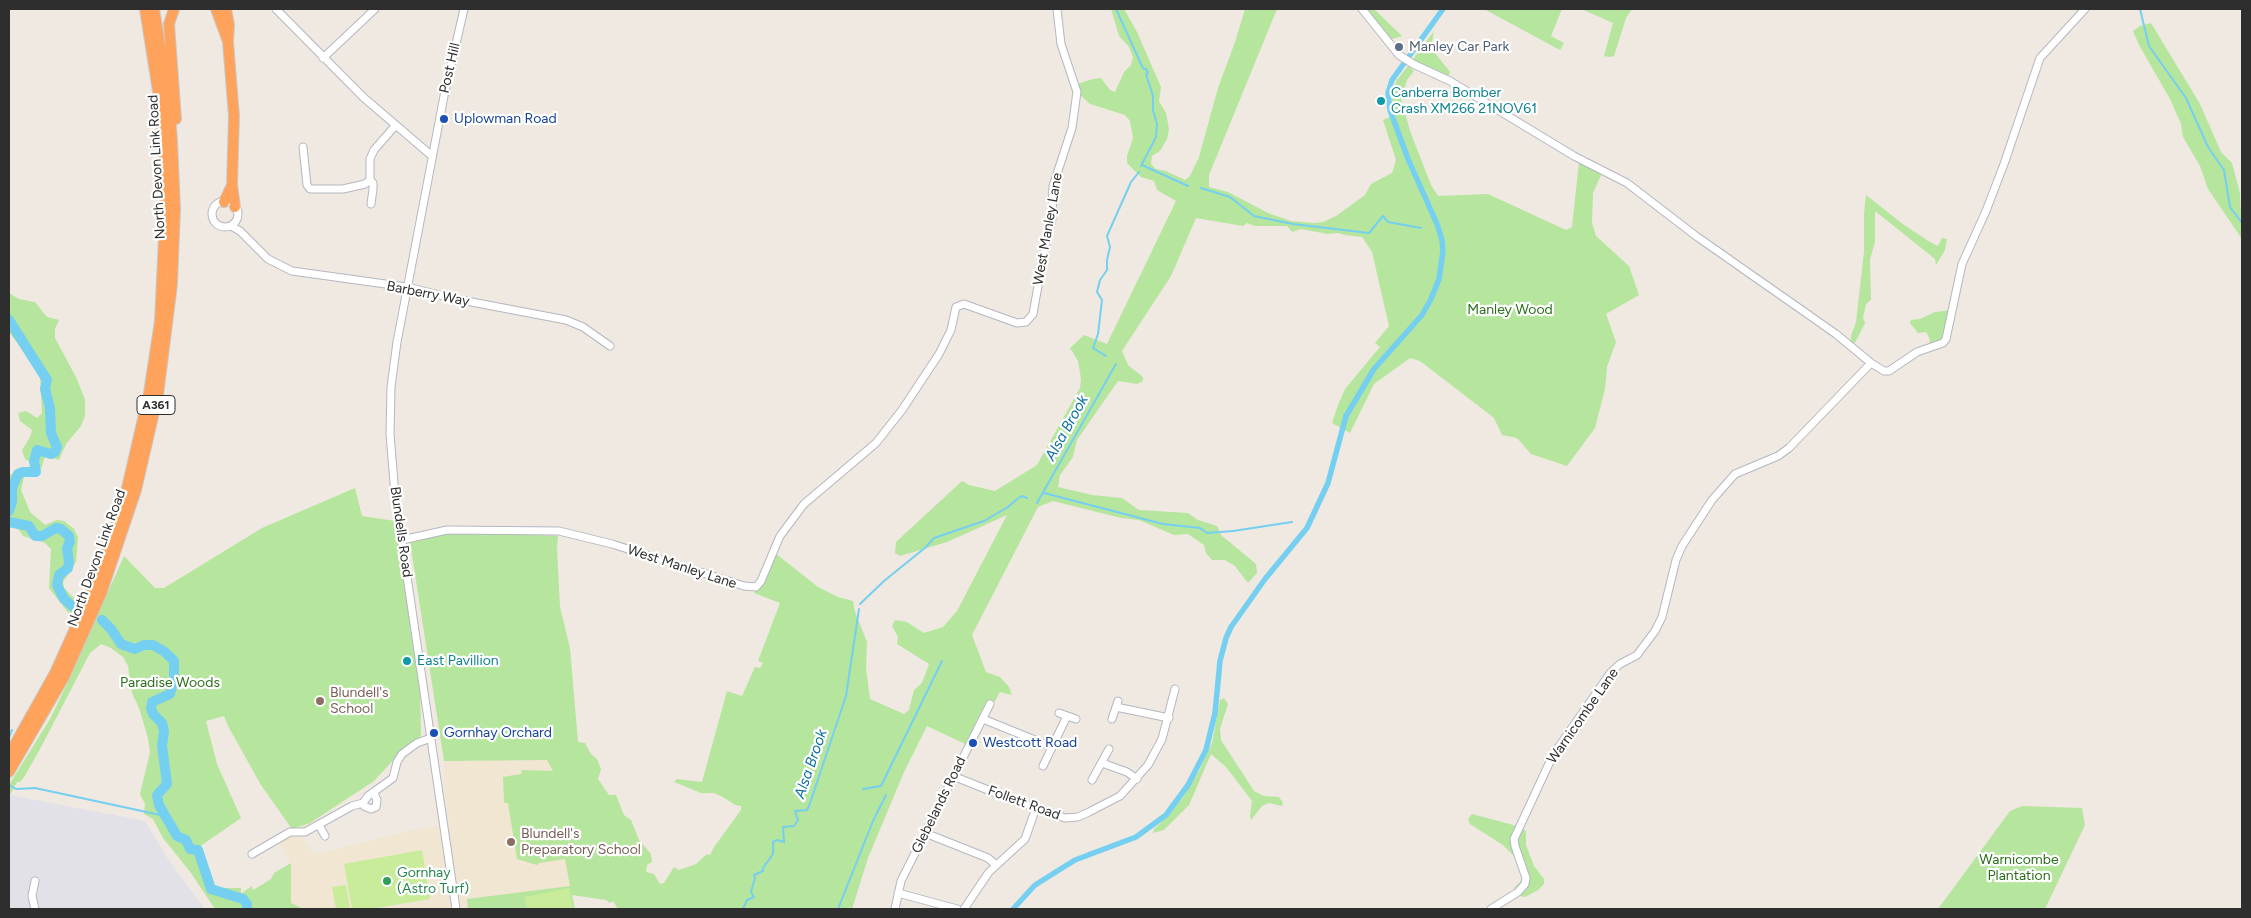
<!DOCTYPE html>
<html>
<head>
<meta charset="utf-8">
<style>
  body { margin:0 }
  #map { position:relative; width:2251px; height:918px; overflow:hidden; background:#efe9e1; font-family:Figtree,sans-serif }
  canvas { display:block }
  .frame { position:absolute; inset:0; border:10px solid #2e2e2e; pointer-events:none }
</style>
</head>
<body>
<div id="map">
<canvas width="2251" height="918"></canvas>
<div class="frame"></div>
</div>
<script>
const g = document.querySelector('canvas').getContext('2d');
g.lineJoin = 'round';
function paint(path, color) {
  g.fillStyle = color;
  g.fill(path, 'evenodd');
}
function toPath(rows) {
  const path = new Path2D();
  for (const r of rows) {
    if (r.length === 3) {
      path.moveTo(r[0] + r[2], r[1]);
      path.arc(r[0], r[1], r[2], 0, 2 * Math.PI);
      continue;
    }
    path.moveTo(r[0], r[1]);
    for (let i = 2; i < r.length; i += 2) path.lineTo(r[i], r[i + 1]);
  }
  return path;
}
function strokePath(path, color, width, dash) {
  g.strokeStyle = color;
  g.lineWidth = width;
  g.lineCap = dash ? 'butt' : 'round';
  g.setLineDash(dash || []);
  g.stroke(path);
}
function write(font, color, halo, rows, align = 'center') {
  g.font = font + ' Figtree,sans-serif';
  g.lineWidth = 4.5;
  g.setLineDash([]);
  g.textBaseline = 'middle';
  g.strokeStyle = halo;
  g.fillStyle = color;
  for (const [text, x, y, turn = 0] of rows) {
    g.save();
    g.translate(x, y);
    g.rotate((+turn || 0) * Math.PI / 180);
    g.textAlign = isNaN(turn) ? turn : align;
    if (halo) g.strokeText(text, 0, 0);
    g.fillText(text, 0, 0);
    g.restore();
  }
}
const industrial = toPath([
  [10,795,145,821,168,859,205,909,9,909]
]);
const education = toPath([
  [355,488,362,516,395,521,420,687,421,736,408,744,374,781,306,826,300,834,313,853,318,853,410,831,437,826,449,826,444,786,444,761,410,542,558,536,557,550,560,607,570,648,570,886,575,909,304,909,291,903,291,863,275,836,281,832,292,828,261,785,228,726,200,644,164,588,262,528]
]);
const green = toPath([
  [1111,9,1124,9,1137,32,1161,87,1159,101,1166,113,1169,129,1167,139,1160,151,1152,156,1151,164,1156,169,1166,171,1185,180,1190,176,1199,157,1218,88,1235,42,1245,9,1277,9,1209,175,1209,187,1228,192,1268,213,1291,221,1314,223,1323,222,1336,216,1365,195,1371,184,1392,173,1396,160,1383,120,1394,115,1392,98,1396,81,1408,66,1414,71,1407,80,1401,99,1410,131,1431,185,1438,196,1488,194,1566,230,1572,227,1579,162,1602,173,1593,193,1592,223,1596,236,1629,266,1639,295,1606,314,1616,342,1607,367,1605,389,1595,428,1567,466,1531,454,1517,438,1502,435,1494,418,1420,361,1410,358,1374,384,1350,433,1332,423,1338,405,1345,389,1380,347,1375,343,1389,326,1372,252,1362,237,1345,235,1338,233,1328,234,1301,229,1292,232,1287,226,1255,226,1247,223,1243,226,1196,218,1171,276,1122,351,1128,365,1143,377,1143,381,1137,384,1118,381,1077,440,1073,457,1060,475,1058,487,1092,495,1122,498,1139,510,1188,513,1198,520,1217,526,1221,535,1256,564,1257,573,1248,583,1235,566,1225,560,1212,560,1206,553,1204,545,1188,534,1174,535,1139,520,1121,518,1053,501,1038,507,972,635,986,672,1000,677,1009,687,1012,695,1000,692,993,705,986,702,965,744,927,726,904,772,868,858,852,909,618,909,613,901,610,903,606,900,572,895,575,909,468,909,467,899,570,886,565,859,539,863,537,865,517,859,508,803,504,803,503,777,521,774,522,770,553,771,547,760,444,761,410,542,450,531,558,536,557,550,560,607,570,648,578,742,585,743,591,754,597,759,601,769,598,779,609,795,616,795,624,815,631,820,639,840,651,854,652,862,647,865,646,872,654,874,660,884,664,883,674,867,678,870,688,867,696,864,707,854,710,855,714,847,741,810,741,806,735,805,723,797,714,793,701,793,674,782,677,779,702,782,727,691,742,696,755,667,760,668,763,663,758,661,780,603,754,593,775,553,818,587,838,597,853,601,855,612,867,642,866,668,870,699,904,714,909,710,914,690,922,683,929,664,897,644,898,637,892,626,895,620,907,622,924,633,943,627,957,611,1007,515,947,542,900,556,895,553,896,542,962,481,969,485,995,491,1037,465,1080,388,1081,379,1078,361,1070,348,1084,335,1107,344,1176,201,1157,190,1154,181,1141,177,1127,163,1127,156,1133,138,1130,121,1125,115,1090,104,1080,95,1078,86,1080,83,1093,79,1101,78,1110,90,1115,92,1124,72,1131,65,1133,57,1129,47,1119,36],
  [1368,9,1374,9,1402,36,1389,40],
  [1484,9,1562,9,1551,36,1564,43,1560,50],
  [1581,9,1632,9,1626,18,1614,56,1610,57,1604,56,1613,23],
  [2151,23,2200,104,2221,152,2232,163,2240,193,2242,239,2208,189,2200,166,2183,137,2181,124,2170,99,2139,45,2133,31,2140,26],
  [1434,31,1431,48,1450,72,1448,76,1414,61,1414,58],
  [1866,195,1904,225,1930,242,1938,246,1942,238,1947,239,1945,250,1936,265,1935,259,1875,211,1875,242,1870,259,1871,300,1866,304,1863,318,1865,323,1855,343,1851,343,1851,336,1856,322,1864,252,1864,213],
  [9,293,19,299,35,302,47,317,59,320,55,329,55,338,77,379,85,400,85,416,81,426,66,444,59,460,45,456,41,469,25,459,22,450,30,437,32,430,20,421,18,413,26,411,37,418,42,413,40,378,35,367,9,332],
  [1951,310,1946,334,1941,341,1929,344,1930,340,1927,333,1925,332,1918,333,1910,323,1911,320,1920,319,1935,312],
  [23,467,26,468,21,490,30,512,45,525,57,520,64,521,74,529,78,537,76,562,63,582,64,588,75,599,70,615,49,588,51,549,45,543,23,536,19,530,9,525,9,478,10,475],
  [355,488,362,516,395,521,420,687,421,736,408,744,374,781,310,823,292,829,261,785,228,726,224,716,206,721,217,764,241,818,199,847,210,878,217,888,241,888,241,894,252,886,253,890,260,886,271,879,274,873,291,863,291,903,304,909,215,909,191,873,163,838,153,819,144,814,145,804,140,794,150,752,148,738,139,708,132,693,128,666,123,657,111,648,101,644,90,653,39,751,24,777,20,782,17,782,9,797,9,785,50,719,69,680,124,556,155,588,164,588,262,528],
  [1224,698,1228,704,1220,729,1221,740,1254,791,1264,796,1279,797,1283,803,1282,806,1269,803,1262,806,1251,820,1250,816,1252,801,1226,767,1211,754,1189,805,1164,830,1153,833,1154,829,1168,816,1183,797,1200,769,1212,743,1220,700],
  [2022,806,2082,808,2085,825,2045,909,1938,909,2010,811],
  [1472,814,1517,826,1526,831,1526,845,1534,866,1544,879,1544,884,1538,890,1525,897,1520,896,1514,888,1521,881,1521,874,1517,859,1503,845,1470,824,1468,819]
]);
const pitch = toPath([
  [422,850,430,899,371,909,352,909,344,864],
  [346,885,350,909,336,909,332,887],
  [569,888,573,909,527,909,524,897]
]);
const stream = toPath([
  [1116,9,1142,66,1144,69,1146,69,1148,73,1146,74,1153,96,1153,110,1157,124,1156,137,1141,166],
  [2140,9,2149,46,2186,98,2208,147,2224,170,2230,207,2242,223],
  [1142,165,1188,186],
  [1201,188,1230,197,1254,216,1293,224,1369,233,1383,216,1388,222,1421,228],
  [1106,356,1093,348,1098,334,1102,300,1097,292,1100,280,1107,270,1107,260,1110,247,1107,236,1131,182,1139,172],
  [1044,493,1163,524,1200,528,1207,533,1233,531,1292,522],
  [1037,503,1116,364],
  [860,604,884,581,926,547,934,538,984,521,1008,507,1017,499,1022,496,1027,498],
  [9,725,9,726],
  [9,737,12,730],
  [9,785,16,789,35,788,165,816],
  [863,789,881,786,942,661],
  [743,909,747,900,754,897,751,892,755,878,754,875,763,871,763,868,773,854,773,842,777,840,784,842,783,827,794,826,798,820,795,811,807,810,809,806,846,696,859,609],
  [838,909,873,821,886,795]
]);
const canal = toPath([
  [1013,909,1035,885,1075,860,1136,837,1166,815,1188,785,1206,750,1215,713,1220,661,1226,638,1231,627,1265,579,1307,528,1328,483,1346,416,1374,369,1422,315,1431,299,1439,279,1443,251,1442,240,1437,224,1408,159,1390,110,1388,93,1392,80,1443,9]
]);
const river = toPath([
  [9,320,47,380,45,389,50,408,51,433,57,447,55,452,51,454,37,450,34,461,36,472,23,472,18,474,12,488,12,502,9,511],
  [9,522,29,526,35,536,42,536,56,528,61,529,69,536,70,542,67,548,69,562,68,568,59,575,57,585,64,599,77,610],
  [102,620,111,629,121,644,135,649,144,645,153,645,165,652,174,661,174,679,170,694,152,702,151,708,153,714,162,723,164,731,162,746,167,784,157,795,159,805,177,836,186,840,190,849,198,850,211,889,243,899,247,904,247,909]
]);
const minor = toPath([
  [276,9,363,97,432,156],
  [1362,9,1399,55,1413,64,1450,81,1574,156,1627,183,1696,236,1836,334,1871,363,1884,371,1889,371,1917,352,1943,343,1946,339,1962,264,1986,211,2004,164,2040,58,2085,9],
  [323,58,375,9],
  [303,147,307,185,310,189,343,189,365,184,370,180],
  [225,214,13],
  [371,204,373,189,373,183,370,180,370,159,374,150,395,126],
  [231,226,240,231,268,259,292,271,407,287,456,299,566,320,583,327,610,346],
  [402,540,447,530,559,531,612,544,744,586,756,587,761,581,780,536,804,504,876,443,902,410,939,354,951,330,956,307,964,304,1017,323,1026,322,1033,314,1044,252,1052,219,1053,186,1072,128,1076,99,1077,92,1061,44,1057,9],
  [1116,707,1169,718],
  [1059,713,1076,719],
  [983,719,1052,747],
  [1112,719,1118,701],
  [1102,763,1127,772,1137,779],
  [1043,766,1067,716],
  [953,776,1013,800,1065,818,1078,817,1089,812,1120,796,1148,765,1162,739,1175,689],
  [1092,780,1109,749],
  [363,803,364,806,371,809,376,807,377,800,374,793],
  [319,825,325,836],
  [925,833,988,858,996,865],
  [252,854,290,832,305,832,352,806,363,803,368,796,393,778,397,762,402,754,417,743,431,738],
  [898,893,957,909],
  [35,909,32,896,35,881],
  [456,909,395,495,390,434,391,387,397,342,444,96,464,9],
  [895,909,901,881,990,704],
  [964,909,989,872,1025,839,1036,808],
  [1491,909,1518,892,1525,884,1526,878,1515,846,1514,839,1553,755,1611,672,1620,664,1637,655,1655,631,1662,617,1676,560,1682,546,1712,500,1735,474,1778,456,1789,448,1871,363]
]);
const highway = toPath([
  [174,9,169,24,176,119],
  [216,9,227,39],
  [226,9,229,25,228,42,234,116,232,184,235,207],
  [224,202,232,185],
  [9,755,55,673,92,591,113,536,127,488,149,393,160,321,166,195,161,110,145,9],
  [9,772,64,677,101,594,136,490,158,395,172,284,175,209,172,140,168,93,154,9]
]);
const markers = [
  [1399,47,5,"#5c6f8a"],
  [1381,101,5,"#0f9aa8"],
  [444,119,5,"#1a4fb4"],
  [407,661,5,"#0f9aa8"],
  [320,701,5,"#8d6e63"],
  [434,733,5,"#1a4fb4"],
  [973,743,5,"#1a4fb4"],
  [511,842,5,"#8d6e63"],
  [387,881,5,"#2e9e5b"]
];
const shields = [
  [156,405,38]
];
const shieldNames = [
  ["A361",156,405]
];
const serviceNames = [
  ["Manley Car Park",1409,47]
];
const streetNames = [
  ["Post Hill",450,68,-77],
  ["North Devon Link Road",157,167,-93],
  ["West Manley Lane",1048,229,-80],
  ["Barberry Way",428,294,11],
  ["Blundells Road",401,532,82],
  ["North Devon Link Road",97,558,-70],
  ["West Manley Lane",682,567,18],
  ["Warnicombe Lane",1583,716,-55],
  ["Follett Road",1024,803,20],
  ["Glebelands Road",939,805,-64]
];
const cultureNames = [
  ["Canberra Bomber",1391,93],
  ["Crash XM266 21NOV61",1391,109],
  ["East Pavillion",417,661]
];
const transitNames = [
  ["Uplowman Road",454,119],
  ["Gornhay Orchard",444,733],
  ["Westcott Road",983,743]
];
const parkNames = [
  ["Manley Wood",1510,310],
  ["Paradise Woods",170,683],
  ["Warnicombe",2019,860],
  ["Plantation",2019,876]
];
const educationNames = [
  ["Blundell's",330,693],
  ["School",330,709],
  ["Blundell's",521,834],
  ["Preparatory School",521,850]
];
const leisureNames = [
  ["Gornhay",397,873],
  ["(Astro Turf)",397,889]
];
const waterNames = [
  ["Alsa Brook",1067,428,-61],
  ["Alsa Brook",811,764,-71]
];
paint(industrial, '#e3e1e8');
paint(education, '#f0e6d1');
paint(green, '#b6e59e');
paint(pitch, '#c9ec9a');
strokePath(stream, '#75cff0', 2);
strokePath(canal, '#75cff0', 5.5);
strokePath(river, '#75cff0', 10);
strokePath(minor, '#b4b7c1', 9);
strokePath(highway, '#c9c9c9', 12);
strokePath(minor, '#fff', 7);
strokePath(highway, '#ffa35c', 10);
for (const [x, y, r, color] of markers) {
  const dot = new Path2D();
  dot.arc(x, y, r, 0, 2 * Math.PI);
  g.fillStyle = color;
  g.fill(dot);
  strokePath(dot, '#fff', 2);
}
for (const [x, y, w] of shields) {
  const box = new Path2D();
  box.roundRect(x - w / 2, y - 9.5, w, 19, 4);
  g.fillStyle = '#fff';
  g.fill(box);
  strokePath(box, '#2e2e2e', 1);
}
write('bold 12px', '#2e2e2e', null, shieldNames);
write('14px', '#4e5e75', '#fff', serviceNames, 'left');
write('14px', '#2e2e2e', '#fff', streetNames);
write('14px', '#0d838f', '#fff', cultureNames, 'left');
write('14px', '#164399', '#fff', transitNames, 'left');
write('14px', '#2c6e1b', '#fff', parkNames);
write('14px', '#785e54', '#fff', educationNames, 'left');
write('14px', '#27864d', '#fff', leisureNames, 'left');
write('italic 15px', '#0d6fa3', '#fff', waterNames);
</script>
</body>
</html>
